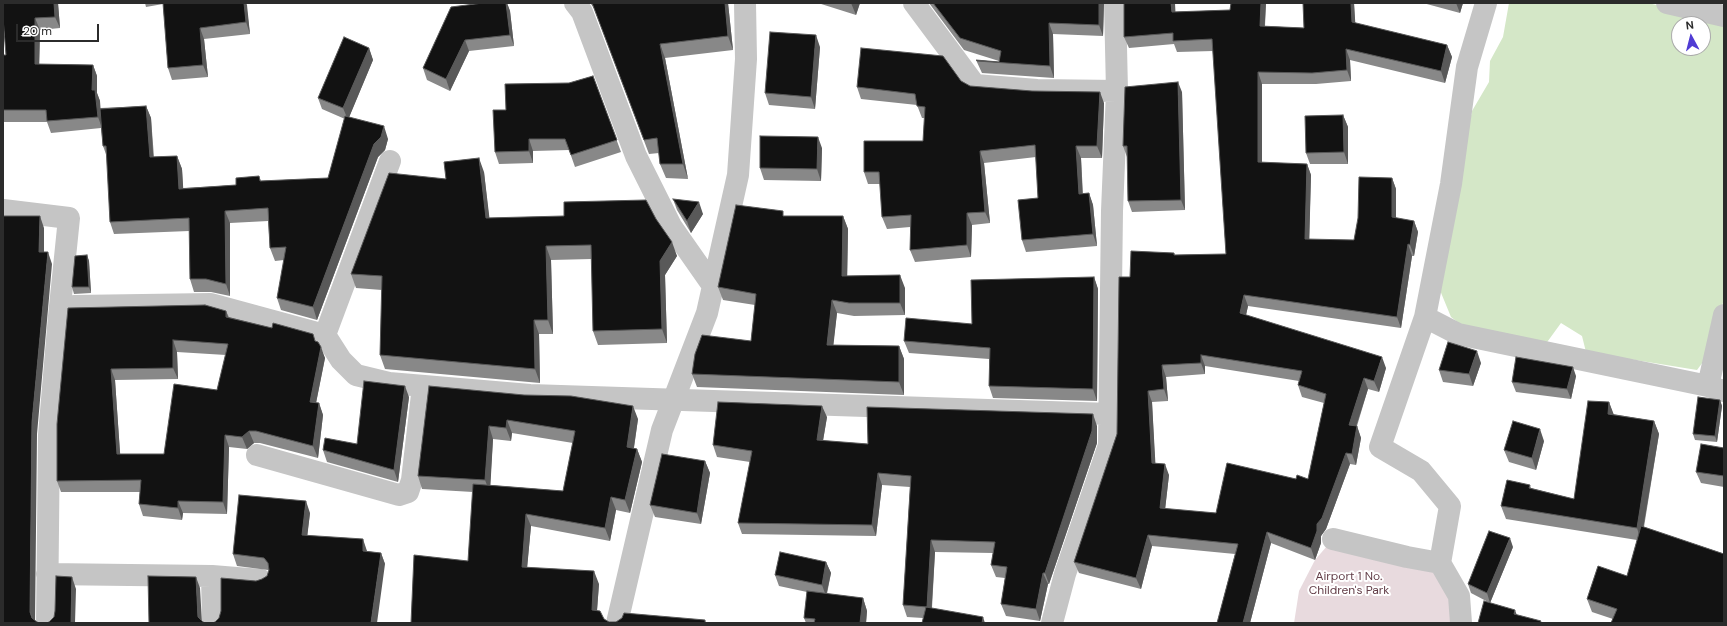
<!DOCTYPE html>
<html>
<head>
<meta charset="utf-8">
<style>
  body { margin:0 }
  #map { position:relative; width:1727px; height:626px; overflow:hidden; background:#fff; font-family:"DM Sans",sans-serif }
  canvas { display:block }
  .frame { position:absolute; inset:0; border:4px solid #2b2b2b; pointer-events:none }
  .north { position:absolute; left:1671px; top:16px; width:40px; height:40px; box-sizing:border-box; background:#fff; border:1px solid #aaa; border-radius:50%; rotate:353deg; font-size:11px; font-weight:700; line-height:16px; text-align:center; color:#2b2b2b }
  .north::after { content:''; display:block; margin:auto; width:14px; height:18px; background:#503cd4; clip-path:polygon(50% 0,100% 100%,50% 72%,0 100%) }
  .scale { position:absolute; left:16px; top:24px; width:83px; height:18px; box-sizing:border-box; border:2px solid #2b2b2b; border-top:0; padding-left:5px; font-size:12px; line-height:14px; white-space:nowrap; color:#2b2b2b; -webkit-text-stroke:3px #fff; paint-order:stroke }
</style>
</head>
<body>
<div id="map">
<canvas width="1727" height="626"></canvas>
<div class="frame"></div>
<div class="north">N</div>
<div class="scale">20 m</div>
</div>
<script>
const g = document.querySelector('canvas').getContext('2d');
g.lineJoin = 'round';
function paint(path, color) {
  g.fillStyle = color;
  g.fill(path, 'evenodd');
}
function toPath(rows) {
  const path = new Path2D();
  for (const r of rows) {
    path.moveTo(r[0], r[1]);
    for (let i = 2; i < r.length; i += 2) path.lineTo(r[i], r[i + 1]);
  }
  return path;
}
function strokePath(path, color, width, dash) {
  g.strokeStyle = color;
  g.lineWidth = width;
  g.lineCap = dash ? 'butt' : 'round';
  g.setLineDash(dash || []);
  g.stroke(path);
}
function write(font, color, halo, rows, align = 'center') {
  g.font = font + ' "DM Sans",sans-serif';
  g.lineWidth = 4;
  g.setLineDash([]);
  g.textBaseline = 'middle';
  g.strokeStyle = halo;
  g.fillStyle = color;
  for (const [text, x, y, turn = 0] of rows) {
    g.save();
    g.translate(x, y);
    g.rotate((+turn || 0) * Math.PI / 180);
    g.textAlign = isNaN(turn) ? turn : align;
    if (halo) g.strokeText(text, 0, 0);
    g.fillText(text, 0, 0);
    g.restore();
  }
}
const green = toPath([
  [1333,539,1440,563,1459,623,1294,623,1299,591,1315,560]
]);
const water = toPath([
  [1509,3,1648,3,1724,21,1724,299,1709,354,1697,370,1586,352,1582,336,1561,323,1545,345,1469,331,1451,317,1437,283,1472,111,1489,82,1490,61,1503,37],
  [1679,24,1703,24,1703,48,1679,48]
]);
const minor = toPath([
  [575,3,582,12,636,156,671,226,713,286],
  [914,3,975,85,1037,90,1117,91,1112,211,1109,445,1065,574,1052,623],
  [1115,3,1117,91],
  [1667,3,1724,16],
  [3,210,69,218,59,316],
  [1425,317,1451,184,1467,67,1486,3],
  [325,335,390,161],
  [1708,386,1724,315],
  [257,455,399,495,408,492,412,480,423,386],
  [1333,539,1407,557,1440,563],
  [47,574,212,576,213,623],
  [212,576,261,580],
  [47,623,49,435,59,316,65,309,74,306,211,304,325,335,341,360,356,375,389,383,530,395,1110,414],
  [617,623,662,430,707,313,738,175,746,59,745,3],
  [1461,623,1459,596,1440,563,1450,506,1421,471,1380,447,1425,317,1458,334,1708,386,1724,391]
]);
const wall = toPath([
  [3,3,58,3,60,28,40,30,39,64,93,65,97,76,97,93,100,101,100,108,146,106,151,118,154,157,177,156,182,169,183,188,236,185,259,176,261,181,328,178,345,119,322,109,318,98,369,48,373,60,349,117,388,139,385,150,378,157,317,320,281,310,277,298,284,260,275,261,270,248,268,221,230,223,230,296,211,292,194,292,190,279,189,231,114,234,110,222,107,157,103,146,101,128,51,133,47,122,3,122,3,55,6,55],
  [145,3,246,3,250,34,204,39,208,77,172,80,168,68,163,4,146,7],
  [483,3,507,3,510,11,514,46,469,51,450,91,427,80,423,68],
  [590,3,728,3,733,50,665,58,688,179,666,178,660,164,659,153,649,154,594,8],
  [818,3,860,3,856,15],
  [929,3,1104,3,1103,36,1053,34,1054,78,982,73,976,60,999,62,999,61,964,50],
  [1231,3,1266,3,1265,26,1304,28,1303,3,1354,3,1355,23,1447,45,1452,57,1445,83,1350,60,1351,81,1316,84,1262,84,1262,163,1307,164,1311,175,1309,240,1354,240,1392,178,1396,189,1396,218,1414,221,1418,232,1414,256,1412,256,1401,328,1248,306,1246,315,1386,368,1379,392,1368,389,1357,426,1361,438,1356,465,1350,464,1326,529,1321,536,1321,543,1315,560,1271,543,1250,623,1217,623,1235,554,1152,546,1141,589,1079,573,1074,562,1117,434,1130,277,1174,253,1175,255,1226,254,1213,51,1177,52,1174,44,1129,48,1124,37,1175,12,1230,10],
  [1205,366,1299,381,1298,385,1302,397,1324,403,1308,479,1296,479,1216,513,1165,509,1169,475,1155,463,1152,402,1168,401,1166,377,1205,374],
  [1423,3,1463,3,1460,13],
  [820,47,815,109,769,105,765,93],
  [593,76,621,152,575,167,569,150,533,151,533,163,499,164,495,152,506,110,569,83],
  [961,81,970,86,1104,103,1102,158,1081,158,1083,194,1089,193,1093,205,1097,246,1026,252,1022,240,1038,198,1036,157,984,163,990,223,972,225,971,257,915,262,910,250,910,227,887,229,882,217,880,184,868,184,864,172,923,141,925,118,922,118,917,105,861,99,857,87],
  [1182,92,1185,210,1132,212,1128,201,1127,157,1123,146],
  [1343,115,1348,127,1348,164,1310,164,1306,153],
  [822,148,821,181,764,180,760,168],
  [484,172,489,218,656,219,677,256,665,275,667,343,598,345,593,331,592,259,551,260,553,334,539,334,540,383,385,369,380,355,382,290,356,288,351,274,446,179],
  [673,199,703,214,691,233,677,210],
  [785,216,843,216,848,229,847,276,905,288,905,315,854,316,837,313,833,345,899,346,904,359,904,395,697,387,692,374,751,341,755,305,723,300,718,287],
  [87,255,89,261,91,293,74,294,72,287],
  [1094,277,1098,289,1097,401,993,398,989,386,989,359,909,353,904,341,972,324],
  [68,308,226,311,229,317,272,328,316,342,325,358,316,403,319,403,323,415,318,458,260,443,254,443,247,449,229,447,227,514,183,513,182,520,143,516,139,504,140,492,61,492,57,481],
  [177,352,226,355,217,390,164,454,120,454,115,380,178,379],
  [1481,363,1473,386,1443,382,1439,370],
  [1576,376,1571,399,1516,392,1512,382],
  [429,386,638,419,634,448,637,449,642,462,630,513,616,510,610,541,531,526,527,567,599,584,597,611,604,619,609,622,705,620,706,623,411,623,468,561,473,492,422,489,418,476],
  [512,433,573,443,563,491,490,485,493,439,511,441],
  [409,397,398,482,327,462,323,450,357,444],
  [1720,400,1722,406,1717,442,1695,440,1693,434],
  [1609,402,1613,414,1654,421,1659,434,1644,527,1724,554,1613,619,1592,612,1587,599,1627,576,1637,540,1506,519,1501,506,1530,485,1531,488,1574,499],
  [827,417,823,441,868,444,1097,426,1097,443,1049,584,1048,584,1040,621,1006,616,1001,604,1005,578,996,577,991,565,993,553,935,552,932,608,923,618,907,617,903,605,910,487,882,485,876,536,742,534,738,523,750,462,717,457,713,445],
  [1544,441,1536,470,1509,462,1504,450],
  [1724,448,1724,487,1701,483,1696,472],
  [705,461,710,473,701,524,655,517,650,505],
  [310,513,307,536,367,551,381,553,385,564,215,622,256,581,262,579,267,576,269,571,268,570,237,566,233,554],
  [1513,547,1490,603,1471,593,1468,584],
  [826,562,831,573,827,594,863,598,867,611,866,623,806,623,804,618,807,592,779,586,775,575]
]);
const shadedWall = toPath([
  [54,3,58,3,60,28,55,17],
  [244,3,246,3,247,5,250,34,246,22],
  [506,3,507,3,510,11,514,46,510,35],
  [725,3,728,3,733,50,728,36],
  [852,3,860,3,856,15,851,3],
  [1099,3,1104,3,1103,36,1099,25],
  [1171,3,1175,3,1176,23,1172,12],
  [1261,3,1266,3,1264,37,1260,26],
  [1351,3,1354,3,1356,34,1352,22],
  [1456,3,1463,3,1460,13],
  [35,18,40,30,39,75,35,64],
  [1049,23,1053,34,1054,78,1050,66],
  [200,28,204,39,208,77,203,65],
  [816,35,820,47,815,109,811,97],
  [465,40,469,51,450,91,446,79],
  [660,44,665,58,688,179,683,164],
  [1447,45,1452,57,1445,83,1441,71],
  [369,48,373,60,348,120,343,108],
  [1346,49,1350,60,1351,81,1347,70],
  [93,65,97,76,97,93,100,101,102,128,98,117,92,90],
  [1258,72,1262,84,1262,174,1258,162],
  [1178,82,1182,92,1185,210,1181,200],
  [1100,92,1104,103,1102,158,1097,146],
  [146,106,151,118,154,170,150,157],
  [1343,115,1348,127,1348,164,1344,152],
  [384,126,388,139,385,150,378,157,317,320,313,307,374,144],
  [818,137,822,148,821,181,817,169],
  [529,139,533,151,533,163,529,151],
  [1076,146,1081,158,1083,206,1079,194],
  [980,151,984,163,990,223,985,212],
  [177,156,182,169,184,201,179,189],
  [479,158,484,172,491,231,486,218],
  [1307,164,1311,175,1309,251,1305,239],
  [1392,178,1396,189,1396,228,1392,217],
  [1089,193,1093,205,1097,246,1093,234],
  [699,202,703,214,691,233,687,221],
  [225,211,230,223,230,296,226,284],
  [967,213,972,225,971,257,967,245],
  [40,216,44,228,44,264,39,252],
  [843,216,848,229,847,288,842,276],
  [1414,221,1418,232,1414,256,1410,245],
  [672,242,677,256,665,275,667,343,662,329,660,261],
  [1408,244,1412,256,1401,328,1397,317],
  [546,246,551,260,553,334,548,320],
  [48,252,52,264,37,434,35,623,34,623,30,612,32,422],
  [87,255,89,261,91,293,89,287],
  [900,275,905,288,905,315,900,303],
  [1094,277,1098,289,1097,401,1093,389],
  [1244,295,1248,306,1244,324,1240,313],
  [832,300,837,313,832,358,827,345],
  [226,311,230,322,226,317],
  [534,320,539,334,540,383,535,369],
  [173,340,177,352,178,379,173,368],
  [899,346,904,359,904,395,899,382],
  [321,347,325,358,314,413,310,402],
  [1477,351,1481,363,1473,386,1469,374],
  [1201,355,1205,366,1205,374,1201,363],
  [1382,357,1386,368,1379,392,1374,381],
  [1162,365,1166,377,1168,401,1164,389],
  [1573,367,1576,376,1571,399,1567,389],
  [111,369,115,380,121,466,117,454],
  [1364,378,1368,389,1353,436,1349,425],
  [405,386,409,397,398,482,394,470],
  [1148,391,1152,402,1156,474,1152,463],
  [1720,400,1722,406,1717,442,1715,436],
  [1609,402,1614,415,1608,414],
  [319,403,323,415,318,458,313,446],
  [633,406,638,419,632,460,627,447],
  [822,406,827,417,821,452,817,440],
  [1093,414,1097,426,1097,443,1049,584,1045,573],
  [507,420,512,433,511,441,506,428],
  [1654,421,1659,434,1641,541,1637,528],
  [489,426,493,439,490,493,485,480],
  [1357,426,1361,438,1356,465,1352,454],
  [1540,429,1544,441,1536,470,1532,458],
  [249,431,254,443,247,449,242,437],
  [225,435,229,447,227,514,223,502],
  [637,449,642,462,630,513,625,500],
  [1346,453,1350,464,1326,529,1321,536,1321,543,1315,560,1311,548,1317,524],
  [705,461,710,473,701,524,697,513],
  [1165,464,1169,475,1164,519,1160,508],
  [878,473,882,485,876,536,872,525],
  [611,497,616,510,610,541,605,528],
  [178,501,183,513,182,520,178,508],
  [306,501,310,513,306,547,302,535],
  [526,514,531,526,526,580,522,567],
  [1267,532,1271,543,1250,623,1243,623],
  [1148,535,1152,546,1141,589,1136,578],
  [1510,538,1513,547,1490,603,1487,593],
  [363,539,367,551,367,562,363,551],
  [931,540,935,552,931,618,927,607],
  [381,553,385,564,377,623,371,623],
  [826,562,831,573,826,596,822,585],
  [594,571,599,584,596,623,592,610],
  [1043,573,1048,584,1040,621,1036,609],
  [72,577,76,589,75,623,71,623],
  [196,577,200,588,202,623,198,617],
  [863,598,867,611,866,623,860,623],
  [1515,610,1519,621,1514,614],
  [983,617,985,623,982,623]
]);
const building = toPath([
  [3,3,54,3,55,17,35,18,35,64,93,65,92,90,95,90,98,117,47,121,46,110,3,110,3,55,6,55,3,18,3,3],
  [163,3,244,3,246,22,200,28,203,65,168,68,163,3],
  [483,3,506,3,510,35,465,40,446,79,423,68,451,7,483,3],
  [592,3,725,3,728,36,660,44,683,164,660,164,657,138,644,140,592,3],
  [933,3,1099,3,1099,25,1049,23,1050,66,977,61,976,60,999,62,1001,51,960,38,933,3],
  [1124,3,1171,3,1172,12,1230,10,1231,3,1261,3,1260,26,1304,28,1303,3,1351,3,1352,22,1447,45,1441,71,1346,49,1347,70,1312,73,1258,72,1258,162,1307,164,1305,239,1354,240,1358,218,1359,177,1392,178,1392,217,1414,221,1410,245,1408,244,1397,317,1244,295,1240,313,1382,357,1374,381,1364,378,1349,425,1357,426,1352,454,1346,453,1322,518,1317,524,1317,531,1311,548,1267,532,1243,623,1217,623,1238,544,1148,535,1136,578,1074,562,1117,434,1119,277,1130,277,1131,251,1174,253,1174,255,1226,254,1212,39,1173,41,1173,33,1124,37,1124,3],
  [1201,355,1302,371,1298,385,1326,394,1308,479,1297,475,1296,479,1227,463,1216,513,1160,508,1165,464,1152,463,1148,391,1164,389,1162,365,1201,363,1201,355],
  [770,32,816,35,811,97,765,93,770,32],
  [344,37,369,48,343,108,318,98,344,37],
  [861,48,943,56,961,81,970,86,1032,91,1100,92,1097,146,1076,146,1079,194,1089,193,1093,234,1022,240,1018,200,1038,198,1035,145,980,151,985,212,967,213,967,245,910,250,911,215,882,217,879,172,864,172,864,141,923,141,925,107,917,106,915,94,857,87,861,48],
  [593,76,617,140,571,155,565,139,529,139,529,151,495,152,493,110,506,110,505,84,569,83,593,76],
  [1178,82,1181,200,1128,201,1127,146,1123,146,1125,87,1178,82],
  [146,106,150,157,177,156,179,189,236,185,236,178,259,176,260,181,328,178,345,116,384,126,381,137,374,144,313,307,277,298,286,247,270,248,268,208,225,211,226,284,206,279,190,279,189,218,110,222,106,146,103,146,100,109,146,106],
  [1343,115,1344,152,1306,153,1305,116,1343,115],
  [760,136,818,137,817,169,760,168,760,136],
  [479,158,486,218,564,216,564,202,646,200,656,219,672,242,660,261,662,329,593,331,591,245,546,246,548,320,534,320,535,369,380,355,382,276,351,274,389,173,446,179,444,162,479,158],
  [673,199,699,202,687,221,673,199],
  [736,205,783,211,783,216,843,216,842,276,900,275,900,303,849,303,832,300,827,345,899,346,899,382,692,374,695,354,702,335,751,341,756,294,718,287,736,205],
  [3,216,40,216,39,252,48,252,32,422,30,612,32,618,37,622,40,623,3,623,3,216],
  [87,255,89,287,72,287,75,256,87,255],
  [1094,277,1093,389,989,386,990,348,904,341,906,318,972,324,971,280,1094,277],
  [205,305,226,311,226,317,272,328,273,323,313,334,315,341,318,342,321,347,310,402,319,403,313,446,256,431,249,431,242,437,225,435,223,502,178,501,178,508,139,504,141,480,57,481,57,424,68,308,205,305],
  [173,340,228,344,217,390,174,384,164,454,117,454,111,369,173,368,173,340],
  [1448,342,1477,351,1469,374,1439,370,1448,342],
  [1516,357,1573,367,1567,389,1512,382,1516,357],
  [364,381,405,386,394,470,323,450,325,438,357,444,364,381],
  [429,386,524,395,571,396,633,406,627,447,637,449,625,500,611,497,605,528,526,514,522,567,594,571,592,610,600,611,604,619,609,622,616,622,622,618,624,613,705,620,705,623,411,623,414,555,468,561,473,484,563,491,575,431,507,420,506,428,489,426,485,480,418,476,429,386],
  [1698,397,1720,400,1715,436,1693,434,1698,397],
  [1588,401,1609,402,1608,414,1654,421,1637,528,1501,506,1507,480,1530,485,1529,488,1574,499,1588,401],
  [718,402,822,406,817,440,868,444,867,407,1093,414,1092,431,1045,573,1043,573,1036,609,1001,604,1007,567,991,565,995,542,931,540,927,607,903,605,911,476,878,473,872,525,738,523,752,451,713,445,718,402],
  [1513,421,1540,429,1532,458,1504,450,1513,421],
  [1701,444,1724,448,1724,476,1696,472,1701,444],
  [662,454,705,461,697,513,650,505,662,454],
  [239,495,306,501,302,535,363,539,363,551,381,553,371,623,212,623,215,622,219,618,221,611,221,578,256,581,262,579,267,576,269,570,268,563,264,558,233,554,239,495],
  [1641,526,1724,554,1724,623,1611,623,1617,609,1587,599,1598,566,1627,576,1641,526],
  [1489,531,1510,538,1487,593,1468,584,1489,531],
  [780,552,826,562,822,585,775,575,780,552],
  [56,576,72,577,71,623,46,623,49,622,54,617,55,611,56,576],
  [148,576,196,577,198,617,203,622,206,623,149,623,148,576],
  [807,591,863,598,860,623,814,623,815,619,804,618,807,591],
  [1484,601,1515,610,1514,614,1541,621,1540,623,1478,623,1484,601],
  [926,607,983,617,982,623,922,623,926,607]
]);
const parkNames = [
  ["Airport 1 No.",1349,577],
  ["Children's Park",1349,591]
];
paint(green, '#e8dade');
paint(water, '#d4e7c7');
strokePath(minor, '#c5c5c5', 22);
paint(wall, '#888');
paint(shadedWall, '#595959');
paint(building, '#121212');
strokePath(building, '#595959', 1);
write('12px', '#623d47', '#fff', parkNames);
</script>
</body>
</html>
